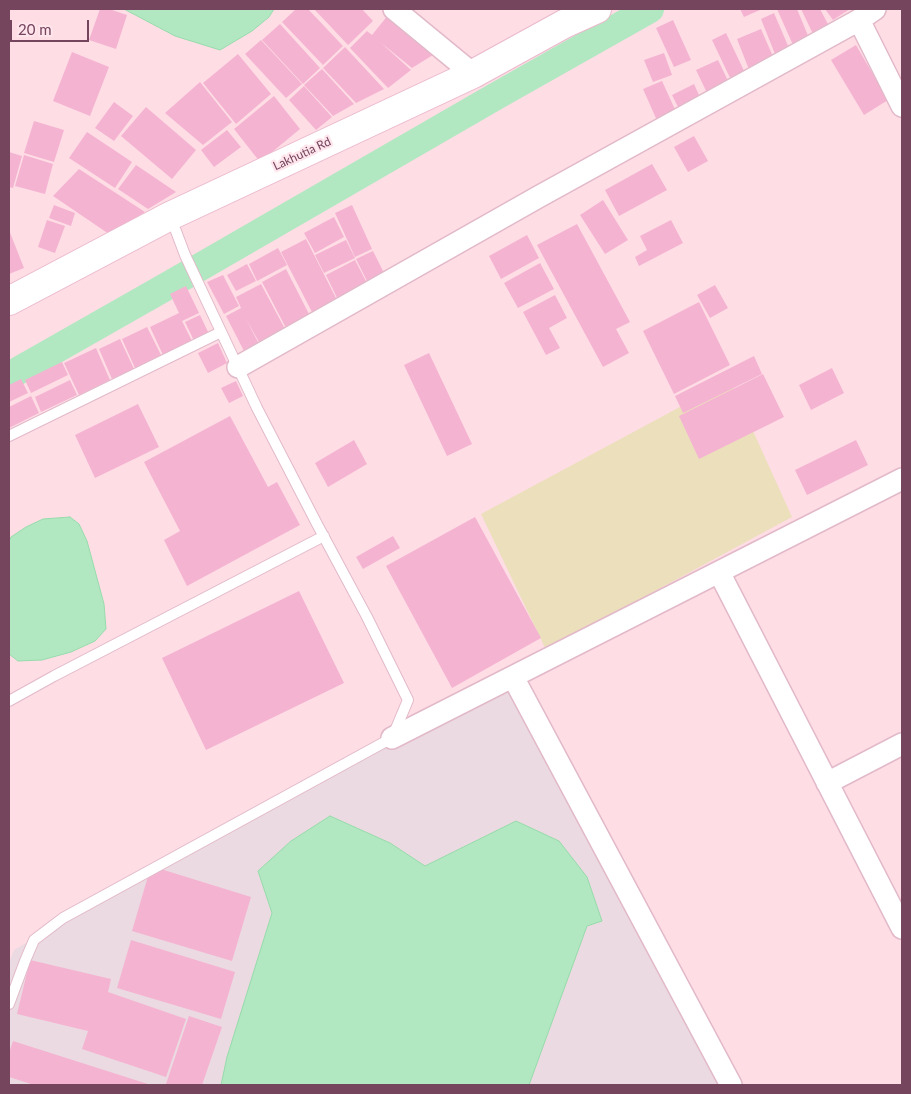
<!DOCTYPE html>
<html>
<head>
<meta charset="utf-8">
<style>
  body { margin:0 }
  #map { position:relative; width:911px; height:1094px; overflow:hidden; background:#fedde5; font-family:Lato,sans-serif }
  canvas { display:block }
  .frame { position:absolute; inset:0; border:10px solid #75445d; pointer-events:none }
  .scale { position:absolute; left:10px; top:20px; width:79px; height:22px; box-sizing:border-box; border:2px solid #75445d; border-top:0; padding-left:6px; font-size:15px; line-height:18px; white-space:nowrap; color:#75445d; -webkit-text-stroke:4px #ffe5ec; paint-order:stroke }
</style>
</head>
<body>
<div id="map">
<canvas width="911" height="1094"></canvas>
<div class="frame"></div>
<div class="scale">20 m</div>
</div>
<script>
const g = document.querySelector('canvas').getContext('2d');
g.lineJoin = 'round';
function paint(path, color) {
  g.fillStyle = color;
  g.fill(path, 'evenodd');
}
function toPath(rows) {
  const path = new Path2D();
  for (const r of rows) {
    path.moveTo(r[0], r[1]);
    for (let i = 2; i < r.length; i += 2) path.lineTo(r[i], r[i + 1]);
  }
  return path;
}
function strokePath(path, color, width, dash) {
  g.strokeStyle = color;
  g.lineWidth = width;
  g.lineCap = dash ? 'butt' : 'round';
  g.setLineDash(dash || []);
  g.stroke(path);
}
function write(font, color, halo, rows, align = 'center') {
  g.font = font + ' Lato,sans-serif';
  g.lineWidth = 4.5;
  g.setLineDash([]);
  g.textBaseline = 'middle';
  g.strokeStyle = halo;
  g.fillStyle = color;
  for (const [text, x, y, turn = 0] of rows) {
    g.save();
    g.translate(x, y);
    g.rotate((+turn || 0) * Math.PI / 180);
    g.textAlign = isNaN(turn) ? turn : align;
    if (halo) g.strokeText(text, 0, 0);
    g.fillText(text, 0, 0);
    g.restore();
  }
}
const industrial = toPath([
  [516,663,736,1085,9,1085,9,962,14,950]
]);
const green = toPath([
  [730,380,792,517,546,650,481,514]
]);
const water = toPath([
  [124,9,274,9,269,17,252,31,220,50,175,36,124,9],
  [70,517,79,524,87,541,104,604,106,629,95,641,71,652,42,660,18,661,9,654,9,541,11,537,26,527,43,519,70,517],
  [330,816,390,843,425,866,516,821,559,841,587,877,602,921,587,926,529,1085,221,1085,227,1057,272,913,258,871,291,841,330,816]
]);
const canal = toPath([
  [9,376,169,285,498,95,650,9]
]);
const building = toPath([
  [100,9,109,9,127,15,116,49,89,40],
  [296,9,308,9,343,46,323,65,282,22],
  [314,9,362,9,373,21,348,45],
  [393,9,441,50,412,68,380,42,411,70,388,88,350,48,367,31,372,35],
  [740,9,762,9,744,17],
  [777,9,797,9,809,38,793,45],
  [801,9,820,9,829,26,813,34],
  [825,9,850,9,833,20],
  [774,13,789,48,775,54,761,19],
  [673,20,691,60,674,67,656,28],
  [280,24,320,68,303,84,262,40],
  [761,29,775,61,750,72,737,39],
  [726,33,746,75,732,82,712,40],
  [261,40,302,84,286,98,245,54],
  [856,45,888,100,864,115,831,60],
  [345,47,384,89,356,103,323,68],
  [72,52,109,67,90,116,53,101],
  [664,53,672,75,653,82,644,60],
  [238,54,271,94,236,124,203,83],
  [718,60,730,85,708,95,696,70],
  [322,69,354,104,333,116,304,85],
  [662,81,678,116,659,125,643,89],
  [200,82,232,122,203,145,165,113],
  [694,84,703,104,682,115,672,95],
  [304,86,332,117,316,130,289,100],
  [274,96,300,129,260,162,234,129],
  [114,102,133,116,114,141,95,128],
  [146,107,196,150,172,179,121,136],
  [34,121,64,130,54,162,24,153],
  [227,130,241,147,214,167,201,150],
  [87,132,132,162,115,188,69,158],
  [694,136,708,161,688,172,674,147],
  [9,152,22,156,13,188,9,187],
  [24,155,53,164,45,194,15,186],
  [652,164,667,190,619,216,605,190],
  [136,165,176,192,148,209,118,189],
  [79,169,145,212,109,234,53,196],
  [603,200,628,240,605,254,580,215],
  [54,205,75,213,71,226,49,218],
  [352,205,372,249,355,257,335,213],
  [334,217,344,237,315,253,304,233],
  [47,220,65,226,55,253,38,247],
  [671,220,683,243,639,266,635,257,647,250,640,236],
  [577,224,630,322,616,329,629,353,603,367,537,245],
  [9,230,24,268,9,274],
  [527,235,539,258,501,279,489,256],
  [306,239,338,302,313,314,281,252],
  [346,240,355,258,324,273,315,255],
  [278,248,287,265,257,281,249,264],
  [373,251,386,277,369,285,356,259],
  [355,260,368,285,338,300,326,275],
  [540,263,554,289,518,308,504,283],
  [247,264,256,281,236,291,227,275],
  [286,269,310,316,286,328,262,282],
  [223,275,239,306,224,314,207,282],
  [261,284,285,329,259,342,246,319,259,344,244,351,226,316,241,308,236,297],
  [715,285,728,308,710,318,697,295],
  [186,286,199,313,182,321,192,341,163,355,150,327,179,313,170,294],
  [555,295,567,318,549,328,560,348,546,355,523,312],
  [699,302,730,365,674,394,643,331],
  [200,315,209,334,194,341,185,322],
  [147,327,161,355,135,368,122,339],
  [120,339,134,369,112,379,99,349],
  [218,343,227,363,208,373,198,353],
  [96,348,110,380,79,395,64,363],
  [429,353,472,444,447,456,404,365],
  [754,356,762,374,683,413,675,396],
  [62,362,68,375,31,393,25,380],
  [832,368,844,393,811,410,799,385],
  [763,374,784,417,699,459,679,416],
  [21,379,28,393,9,402,9,385],
  [70,380,77,395,41,412,35,397],
  [236,381,243,396,229,403,221,388],
  [31,396,39,413,9,428,9,407],
  [138,404,159,447,95,478,75,435],
  [230,416,268,487,277,482,300,525,187,586,164,540,180,531,144,462],
  [354,440,367,464,328,487,315,463],
  [856,440,868,465,807,495,795,470],
  [475,517,541,638,452,688,386,566],
  [393,536,400,548,363,569,356,557],
  [299,591,344,683,206,750,162,658],
  [151,866,251,897,232,961,132,931],
  [131,940,235,972,221,1019,117,988],
  [30,960,111,979,108,992,186,1019,166,1077,82,1049,88,1031,17,1014],
  [189,1016,222,1027,202,1085,169,1085,166,1084],
  [13,1041,151,1085,34,1085,9,1077,9,1053]
]);
const lane = toPath([
  [9,436,221,332],
  [9,701,54,676,324,536],
  [9,1004,25,961,34,940,63,918,392,738,408,700,367,617,317,524,257,408,185,255,171,218]
]);
const street = toPath([
  [394,9,473,74],
  [859,20,902,106],
  [238,367,540,196,859,20,875,9],
  [719,572,902,928],
  [513,677,731,1085],
  [392,738,902,479],
  [827,783,902,744]
]);
const secondary = toPath([
  [9,301,170,216,473,74,564,24,597,9]
]);
const streetNames = [
  ["Lakhutia Rd",302,154,-25]
];
paint(industrial, '#ebdae1');
paint(green, '#ecdfbc');
paint(water, '#b1e8c1');
strokePath(water, '#97dbab', 1);
strokePath(canal, '#b1e8c1', 28);
paint(building, '#f5b3d2');
strokePath(lane, '#e2b9c9', 12);
strokePath(street, '#e2b9c9', 24);
strokePath(secondary, '#eab9cc', 30);
strokePath(lane, '#fff', 10);
strokePath(street, '#fff', 21);
strokePath(secondary, '#fff', 28);
write('12px', '#75445d', '#ffe5ec', streetNames);
</script>
</body>
</html>
